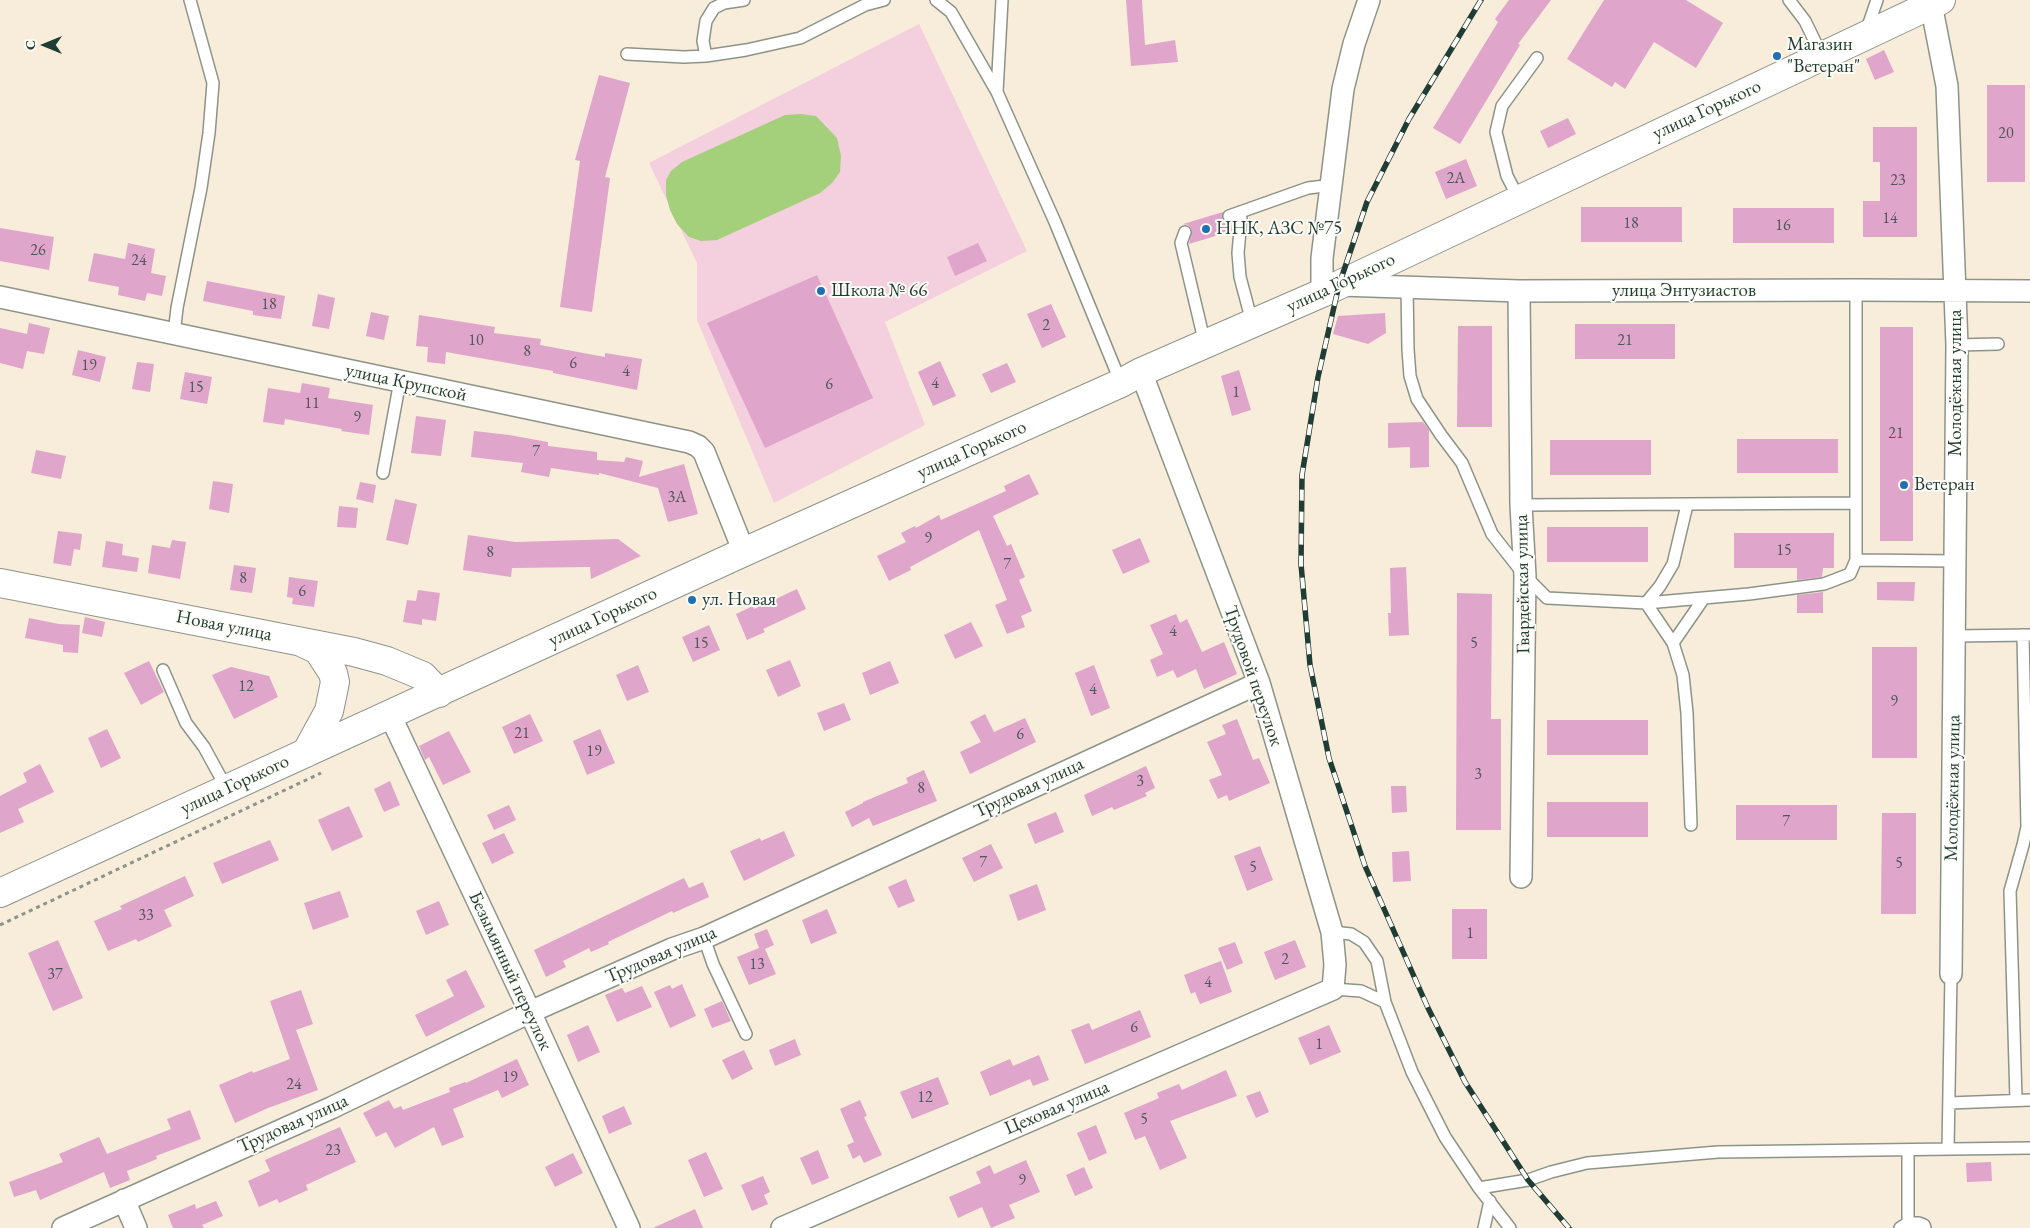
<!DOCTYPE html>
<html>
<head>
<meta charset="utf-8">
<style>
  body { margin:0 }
  #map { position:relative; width:2030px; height:1228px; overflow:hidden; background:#f8ecdb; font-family:"EB Garamond",serif }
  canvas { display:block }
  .north { position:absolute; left:20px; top:20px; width:50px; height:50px; -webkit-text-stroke:4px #fdfcf7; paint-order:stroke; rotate:270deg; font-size:14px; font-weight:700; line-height:20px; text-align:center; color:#1f3d34 }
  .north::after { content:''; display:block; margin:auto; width:18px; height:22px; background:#1f3d34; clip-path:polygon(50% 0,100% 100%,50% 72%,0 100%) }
</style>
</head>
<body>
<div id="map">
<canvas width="2030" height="1228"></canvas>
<div class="north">С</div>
</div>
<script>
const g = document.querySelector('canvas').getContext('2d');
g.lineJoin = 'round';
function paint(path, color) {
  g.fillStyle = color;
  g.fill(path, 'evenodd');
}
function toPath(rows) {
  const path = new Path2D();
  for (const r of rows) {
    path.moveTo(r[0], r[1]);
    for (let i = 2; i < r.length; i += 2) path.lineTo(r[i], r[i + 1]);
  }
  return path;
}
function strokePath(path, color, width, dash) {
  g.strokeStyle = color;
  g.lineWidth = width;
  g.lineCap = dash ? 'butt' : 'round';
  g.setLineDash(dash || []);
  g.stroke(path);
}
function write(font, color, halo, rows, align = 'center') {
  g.font = font + ' "EB Garamond",serif';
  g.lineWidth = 4;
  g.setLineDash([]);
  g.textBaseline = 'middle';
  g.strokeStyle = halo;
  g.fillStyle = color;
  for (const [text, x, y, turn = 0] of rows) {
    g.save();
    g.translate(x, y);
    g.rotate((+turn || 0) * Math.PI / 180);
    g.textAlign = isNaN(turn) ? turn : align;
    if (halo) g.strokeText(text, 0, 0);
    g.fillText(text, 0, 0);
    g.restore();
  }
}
const built = toPath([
  [919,24,1027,251,885,322,925,425,774,503,697,320,697,263,649,163]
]);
const green = toPath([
  [801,114,816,116,837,138,841,156,840,172,832,183,820,193,717,240,701,241,689,237,677,224,670,210,666,195,666,180,671,171,682,162,785,115]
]);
const building = toPath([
  [1126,0,1142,0,1145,45,1175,40,1178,62,1131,66],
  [1509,0,1551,0,1518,44,1520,45,1460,144,1433,128,1498,22,1495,19],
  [1604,0,1686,0,1723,23,1696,68,1654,42,1625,89,1615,82,1612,87,1567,59],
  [1884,50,1894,72,1875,80,1866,59],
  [599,75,630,83,605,177,610,178,592,312,560,307,580,161,575,160],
  [1987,85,2025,85,2025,182,1987,182],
  [1568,118,1576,134,1548,148,1540,131],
  [1873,127,1917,127,1917,237,1863,237,1863,201,1880,201,1880,162,1873,162],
  [1466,159,1477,186,1446,199,1435,172],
  [1581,207,1682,207,1682,242,1581,242],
  [1733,208,1834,208,1834,243,1733,243],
  [1223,212,1222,219,1225,222,1231,223,1232,231,1189,244,1192,230,1188,225,1183,224],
  [0,228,54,237,49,270,0,261],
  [128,243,155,249,151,273,166,276,162,296,147,293,145,301,118,295,119,287,88,281,94,253,125,259],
  [978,243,987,261,955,276,947,257],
  [817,275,873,398,765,448,707,323],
  [207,281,285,296,281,319,253,315,253,311,203,301],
  [318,294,335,298,329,329,312,326],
  [1051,304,1066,337,1042,348,1027,314],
  [371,312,389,316,384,340,366,336],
  [1385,313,1386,333,1368,344,1333,334,1338,316],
  [419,315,495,327,494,333,541,339,540,345,605,357,605,353,642,359,637,390,553,373,553,371,446,352,445,364,427,362,428,347,416,346],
  [29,323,50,328,44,354,27,351,23,369,0,363,0,328,27,334],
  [1575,324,1675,324,1675,359,1575,359],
  [1458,326,1492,326,1492,427,1457,427],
  [1880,327,1913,327,1913,541,1880,541],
  [78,350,106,357,100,382,72,375],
  [940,361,956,396,933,406,918,372],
  [137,362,154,364,150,392,132,389],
  [1007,363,1016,382,991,393,982,374],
  [1239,370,1251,410,1232,416,1221,376],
  [185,372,212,377,207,404,180,399],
  [302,383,330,388,328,398,373,405,369,435,341,431,342,429,285,419,284,425,263,422,268,388,300,393],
  [416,416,446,420,441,456,411,453],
  [1423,422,1429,430,1429,467,1410,468,1410,447,1388,448,1388,423],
  [474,431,509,435,548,442,548,446,597,452,597,460,624,462,626,457,643,461,639,477,684,464,698,514,668,522,658,488,599,473,599,475,551,468,549,477,521,472,523,463,471,457],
  [1737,439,1838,439,1838,473,1737,473],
  [1550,440,1651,440,1651,475,1550,475],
  [36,450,66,456,61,479,31,473],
  [1029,474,1039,494,993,516,1007,546,1011,544,1025,577,1019,580,1032,611,1021,616,1025,627,1007,634,995,605,1007,600,979,530,910,567,911,570,889,581,877,556,906,542,901,533,915,526,916,528,939,515,941,520,1006,491,1004,486],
  [213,481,233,484,229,513,209,509],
  [360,482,376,485,373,503,356,499],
  [395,499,417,504,408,545,386,540],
  [339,506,358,508,356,528,337,527],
  [1547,527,1648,527,1648,562,1547,562],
  [58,531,82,534,80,550,74,549,71,566,53,563],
  [1734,533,1834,533,1834,568,1823,568,1822,577,1797,580,1797,568,1734,568],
  [468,535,515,542,618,539,641,556,591,579,590,567,512,568,511,577,463,570],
  [1140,538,1150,562,1123,574,1112,550],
  [172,540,186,542,180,579,148,573,152,545,170,548],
  [106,541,123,544,122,555,139,558,137,572,102,567],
  [234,565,256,568,252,593,230,590],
  [1406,567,1409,635,1389,636,1388,613,1391,613,1390,568],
  [289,577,318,581,314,607,292,604,293,598,287,597],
  [1877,582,1915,582,1914,601,1877,600],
  [797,589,806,609,763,629,765,632,747,640,736,614,753,606,754,609],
  [418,590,440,593,436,621,422,619,422,625,403,622,407,600,416,601],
  [1823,592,1823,613,1797,613,1797,595],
  [1457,593,1492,594,1491,719,1501,719,1501,830,1456,830],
  [1176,614,1180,623,1187,619,1202,652,1224,642,1237,674,1204,689,1196,669,1177,678,1173,670,1157,677,1150,660,1163,654,1150,625],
  [85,617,105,622,102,637,82,633],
  [29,618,59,624,80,625,78,653,63,652,63,645,25,638],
  [971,622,983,646,955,659,944,635],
  [709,625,720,650,693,662,682,637],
  [1872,647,1917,647,1917,758,1872,758],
  [790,660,801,686,778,697,766,670],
  [149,661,164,692,141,705,124,673],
  [890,661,899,683,870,695,862,673],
  [638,665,649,692,627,701,616,675],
  [1094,665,1110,708,1091,716,1075,673],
  [231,667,269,676,278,697,234,719,212,675],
  [844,703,851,720,824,731,817,713],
  [530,714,543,741,514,754,502,727],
  [985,714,994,732,1025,718,1036,742,970,774,960,752,981,742,970,722],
  [1237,719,1253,760,1259,758,1270,783,1229,801,1227,795,1218,799,1209,780,1222,775,1207,742,1226,734,1222,725],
  [1547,720,1648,720,1648,755,1547,755],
  [107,729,121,758,101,768,88,738],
  [600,729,615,763,587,775,573,741],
  [449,731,471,772,443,785,429,757,425,760,419,746],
  [40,764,54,792,18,809,24,822,0,833,0,796,27,782,23,773],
  [1146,766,1155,788,1145,793,1147,796,1114,810,1112,807,1092,816,1084,795],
  [924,770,937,801,873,826,869,818,852,827,845,812,863,803,863,802,908,783,906,778],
  [390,781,400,805,384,812,374,789],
  [1391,786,1406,786,1407,812,1392,813],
  [1547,802,1648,802,1648,837,1547,837],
  [509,805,516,820,494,830,487,815],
  [1736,805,1837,805,1837,840,1736,840],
  [349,806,363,837,332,851,318,820],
  [1056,812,1064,832,1035,844,1027,824],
  [1882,813,1916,813,1916,914,1881,914],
  [784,831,795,856,744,881,730,851,760,838,761,841],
  [504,833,514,853,492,864,482,843],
  [270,840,279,860,222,884,213,863],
  [991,844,1003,868,974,882,962,858],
  [1260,846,1273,880,1247,891,1234,856],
  [1409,851,1411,881,1393,882,1392,852],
  [185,876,194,896,164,910,172,926,138,942,136,939,108,951,94,921,122,909,120,906],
  [684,878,689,888,703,882,709,897,673,913,672,911,608,942,609,944,591,952,589,948,563,961,566,967,546,977,534,950],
  [906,879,915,901,898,908,888,887],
  [1037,884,1046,910,1018,921,1009,895],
  [340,891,349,917,313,930,304,903],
  [439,901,449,925,426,935,416,911],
  [827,909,837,933,811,944,802,920],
  [1452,909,1487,909,1487,959,1452,959],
  [767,929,774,945,765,949,776,974,749,985,737,957,759,948,754,934],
  [58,940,83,998,53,1011,28,953],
  [1295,940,1306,967,1275,980,1264,952],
  [1235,942,1243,963,1227,970,1218,948],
  [1221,961,1232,992,1200,1004,1195,992,1191,994,1184,975],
  [466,970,485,1007,426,1037,415,1015,454,996,446,980],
  [682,984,696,1016,670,1028,654,992,670,985,672,989],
  [642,986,652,1007,617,1022,605,995,622,988,625,993],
  [301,990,313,1024,296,1030,318,1090,268,1108,235,1123,219,1085,252,1071,253,1073,290,1059,270,1001],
  [722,1001,731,1021,712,1028,704,1009],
  [1140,1010,1151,1037,1085,1064,1071,1030,1089,1023,1092,1030],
  [588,1025,600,1052,578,1062,567,1035],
  [1329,1025,1341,1052,1310,1065,1298,1038],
  [795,1039,801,1055,775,1066,769,1050],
  [744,1050,753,1069,732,1080,722,1060],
  [1039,1055,1049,1080,1033,1086,1030,1079,990,1096,980,1072,1010,1059,1013,1066],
  [517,1059,529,1085,502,1098,498,1090,453,1109,464,1137,442,1146,434,1127,395,1148,386,1132,376,1137,363,1113,389,1100,394,1109,401,1106,403,1110,450,1092,449,1088,465,1082,466,1083],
  [1226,1070,1237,1096,1170,1121,1187,1158,1160,1170,1145,1136,1135,1140,1124,1113,1159,1098,1157,1093,1179,1084,1182,1090],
  [938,1077,949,1104,912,1119,900,1092],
  [1260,1091,1269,1112,1256,1118,1246,1096],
  [860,1100,867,1116,864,1117,882,1155,864,1163,860,1155,853,1159,847,1145,854,1142,840,1109],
  [624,1106,632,1124,609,1134,602,1116],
  [190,1110,201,1139,156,1156,157,1159,127,1171,130,1180,110,1188,104,1172,40,1200,36,1190,14,1197,9,1182,63,1162,59,1154,99,1137,107,1154,171,1129,167,1119],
  [1096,1125,1107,1153,1089,1161,1077,1133],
  [340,1127,356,1162,306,1185,308,1190,279,1203,277,1199,259,1207,248,1181,270,1171,265,1160],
  [818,1150,829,1178,812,1185,800,1158],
  [706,1152,723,1189,704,1197,688,1160],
  [573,1153,583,1173,555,1187,545,1167],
  [1026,1160,1040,1192,1009,1205,1015,1218,991,1228,982,1207,958,1218,949,1197,981,1183,976,1172,990,1165,994,1174],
  [1991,1162,1992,1181,1967,1182,1966,1163],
  [1084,1167,1093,1188,1075,1196,1066,1175],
  [763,1176,770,1192,764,1195,768,1204,752,1211,741,1185],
  [216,1201,223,1216,202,1225,204,1228,173,1228,168,1215,195,1204,196,1209],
  [695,1209,703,1228,653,1228]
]);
const path = toPath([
  [0,925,321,773]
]);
const service = toPath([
  [936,0,951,12,997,92,1055,222,1121,383],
  [1789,0,1805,21,1822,56],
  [1866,32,1877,0],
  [627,54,684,57,706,56,746,50,800,38,865,5,884,0],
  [706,56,703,41,706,21,714,8,724,3,744,0],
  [997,92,1002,0],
  [1519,199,1507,176,1496,132,1502,106,1537,58],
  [1240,212,1241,219,1238,253,1240,277,1252,322],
  [1229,216,1308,188,1333,185],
  [1185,232,1181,243,1205,344],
  [1407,287,1408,349,1410,376,1417,399,1441,435,1462,463,1492,534,1525,576,1547,598,1646,603,1749,594,1824,584,1850,574,1856,560],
  [1856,290,1856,560,1955,561],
  [174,334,177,308,201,188,209,133,213,83,190,0],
  [1957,345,1998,344],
  [383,473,400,381],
  [1521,505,1856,503],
  [1687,505,1673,564,1660,586,1646,603,1673,643,1683,675,1687,713,1691,825],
  [1955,636,2030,635],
  [1673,643,1704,598],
  [163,670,186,723,204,747,227,789],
  [1332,932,1351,934,1364,942,1377,961,1385,1002],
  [704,938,713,964,746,1034],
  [1333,989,1361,991,1385,1002,1412,1072,1445,1137,1479,1188,1510,1228],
  [2016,1100,2010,891,2023,845,2027,827,2023,635],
  [1949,1103,2030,1100],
  [1948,1149,1951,974],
  [1479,1188,1528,1180,1551,1172,1587,1163,1718,1152,2030,1148],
  [1908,1223,1919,1223,1924,1225,1925,1228],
  [1484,1228,1490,1201],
  [1900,1228,1908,1223,1908,1150]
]);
const minor = toPath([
  [1931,4,1947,86,1957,345,1951,974],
  [1341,285,1519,291,1856,290,2030,291],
  [1519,291,1521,505,1525,576,1521,877],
  [1322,293,1322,258,1343,89,1354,44,1369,0],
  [0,297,689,442,698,446,704,452,744,552],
  [390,715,530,1012,629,1228],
  [124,1200,136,1228],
  [63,1228,331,1108,530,1012,672,949,704,938,1259,683],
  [782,1228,1333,989,1335,965,1332,932,1259,683,1141,372]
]);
const secondary = toPath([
  [0,583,354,652,387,661,423,676,439,693],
  [303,643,318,650,333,673,335,682,329,711,306,753],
  [0,893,744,552,1121,383,1141,372,1322,293,1941,0]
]);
const rail = toPath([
  [1481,0,1409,119,1367,202,1339,285,1318,377,1302,475,1301,564,1310,665,1329,758,1365,866,1428,1008,1465,1082,1528,1180,1569,1228]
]);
const markers = [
  [1777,56,5,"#1f6fb2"],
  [1206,229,5,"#1f6fb2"],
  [821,291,5,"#1f6fb2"],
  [1904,485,5,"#1f6fb2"],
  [692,600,5,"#1f6fb2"]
];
const numberNames = [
  ["20",2006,134],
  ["2А",1456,179],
  ["23",1898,181],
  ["14",1890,219],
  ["18",1631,224],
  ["16",1783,226],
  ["26",38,251],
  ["24",139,261],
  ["18",269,305],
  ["2",1046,326],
  ["10",476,341],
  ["21",1625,341],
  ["8",527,352],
  ["6",573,364],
  ["19",89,366],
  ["4",626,372],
  ["4",935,384],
  ["6",829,385],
  ["15",196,388],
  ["1",1236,393],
  ["11",312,404],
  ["9",357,418],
  ["21",1896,434],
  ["7",536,452],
  ["3А",677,498],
  ["9",928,539],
  ["15",1784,551],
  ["8",490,553],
  ["7",1007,565],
  ["8",243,579],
  ["6",302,592],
  ["4",1173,632],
  ["15",701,644],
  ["5",1474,644],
  ["12",246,687],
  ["4",1093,690],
  ["9",1894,702],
  ["21",522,734],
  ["6",1020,735],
  ["19",594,752],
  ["3",1478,775],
  ["3",1140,782],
  ["8",921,789],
  ["7",1786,822],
  ["7",983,863],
  ["5",1899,864],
  ["5",1253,868],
  ["33",146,916],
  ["1",1470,934],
  ["2",1285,960],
  ["13",757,965],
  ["37",55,975],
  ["4",1208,983],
  ["6",1134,1028],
  ["1",1319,1045],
  ["19",510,1078],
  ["24",294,1085],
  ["12",925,1098],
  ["5",1144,1120],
  ["23",333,1151],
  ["9",1022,1181]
];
const poiNames = [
  ["Магазин",1787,45],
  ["\"Ветеран\"",1787,67],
  ["ННК, АЗС №75",1216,229],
  ["Школа № 66",831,291],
  ["Ветеран",1914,485],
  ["ул. Новая",702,600]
];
const streetNames = [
  ["улица Горького",1707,110,-25],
  ["улица Горького",1341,283,-25],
  ["улица Энтузиастов",1684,291],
  ["улица Крупской",406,383,12],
  ["Молодёжная улица",1956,383,-90],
  ["улица Горького",972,450,-24],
  ["Гвардейская улица",1523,584,-91],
  ["улица Горького",603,617,-25],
  ["Новая улица",224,626,11],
  ["Трудовой переулок",1253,676,71],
  ["улица Горького",235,785,-25],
  ["Трудовая улица",1029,788,-25],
  ["Молодёжная улица",1953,788,-89],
  ["Трудовая улица",661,955,-23],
  ["Безымянный переулок",510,971,65],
  ["Цеховая улица",1057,1108,-23],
  ["Трудовая улица",293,1124,-24]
];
paint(built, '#f4cfdd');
paint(green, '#a4cf7b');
paint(building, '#e0a5ca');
strokePath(service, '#8c9488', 14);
strokePath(minor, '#8c9488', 24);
strokePath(secondary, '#8c9488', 30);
strokePath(path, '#8c9488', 3, [4, 4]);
strokePath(service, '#fff', 11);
strokePath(minor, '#fff', 21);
strokePath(secondary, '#fff', 28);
strokePath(rail, '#1f3d34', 5.5);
strokePath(rail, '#fdfcf7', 4, [11]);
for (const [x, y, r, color] of markers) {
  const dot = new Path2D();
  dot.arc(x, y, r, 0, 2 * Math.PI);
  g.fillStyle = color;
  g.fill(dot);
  strokePath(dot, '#fdfcf7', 2);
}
write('16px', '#4f575a', null, numberNames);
write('19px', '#1f3d34', '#fdfcf7', poiNames, 'left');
write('19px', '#1f3d34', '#fdfcf7', streetNames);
</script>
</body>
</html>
